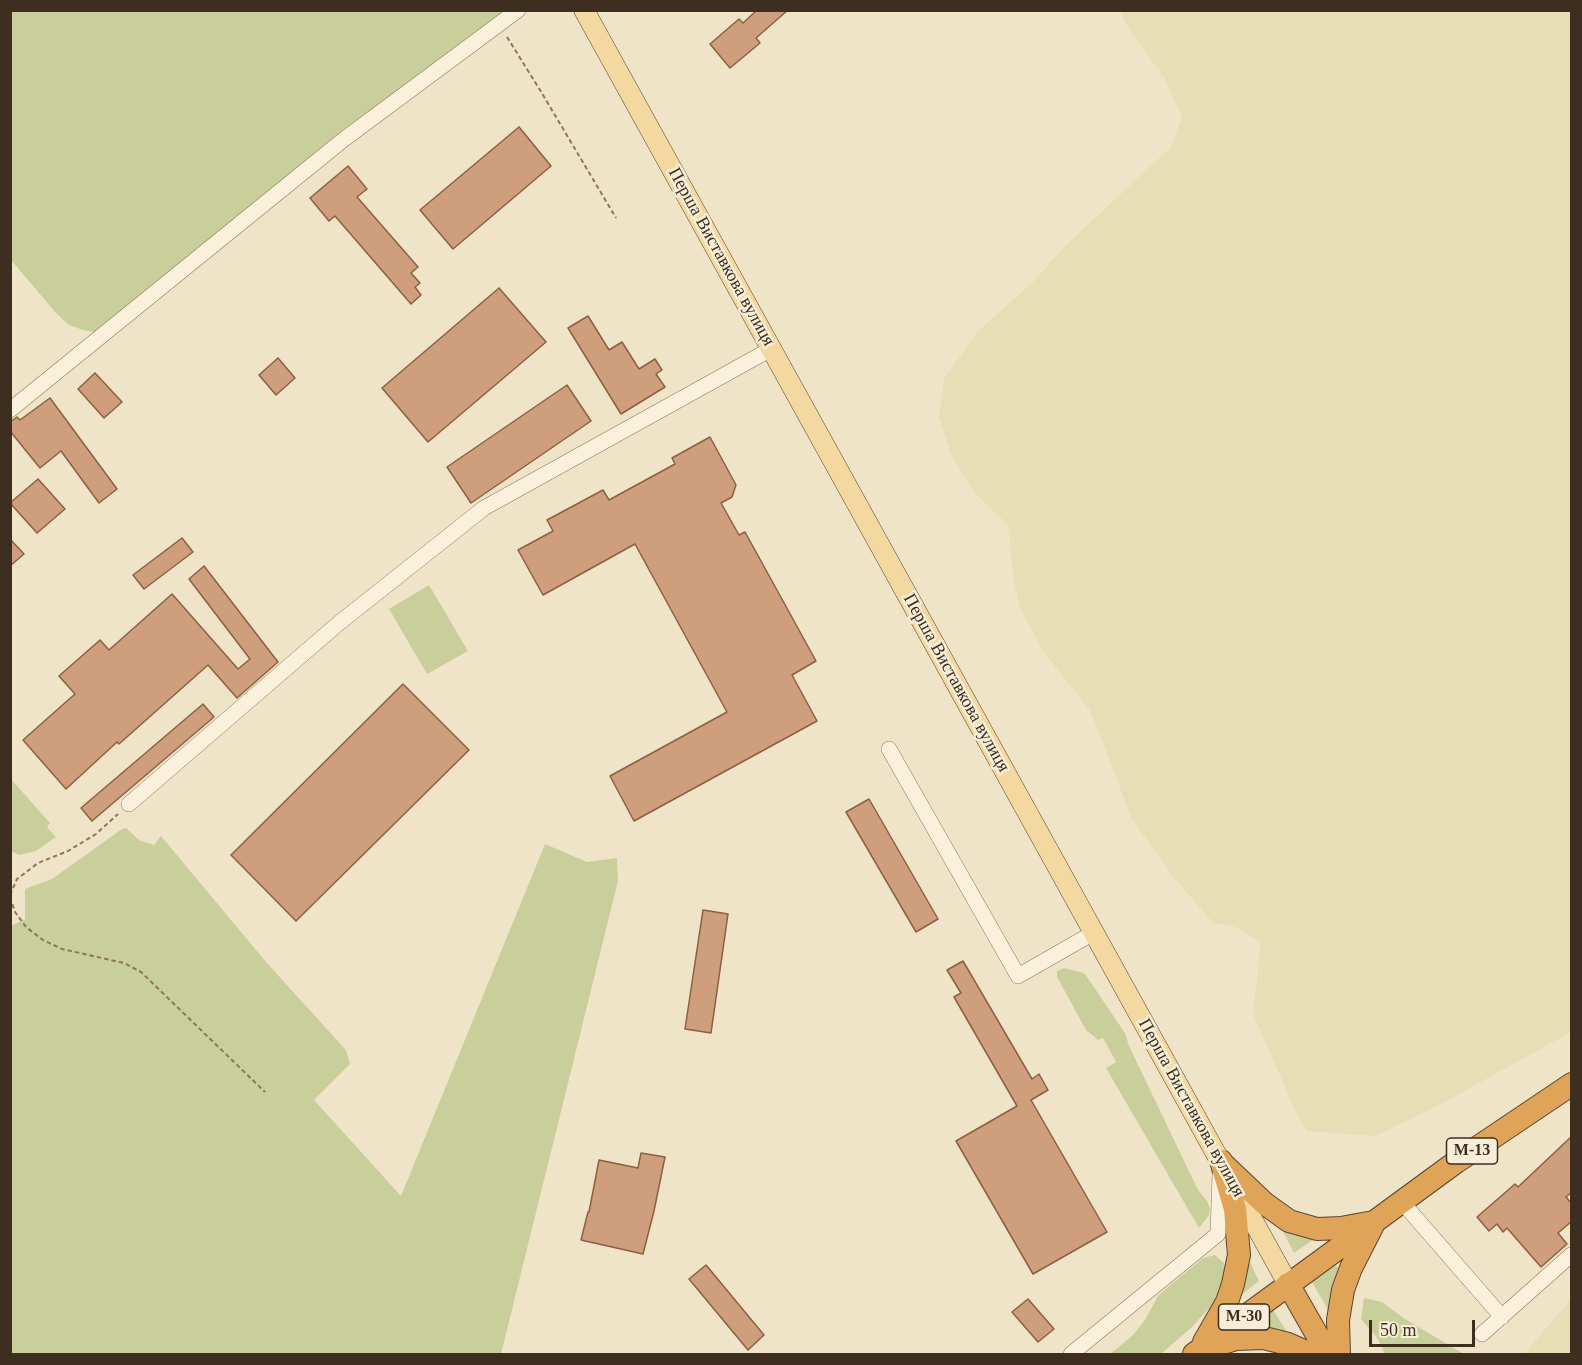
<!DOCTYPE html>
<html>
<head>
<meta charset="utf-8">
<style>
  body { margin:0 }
  #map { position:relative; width:1582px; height:1365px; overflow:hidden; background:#f0e4c8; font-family:Georgia,serif }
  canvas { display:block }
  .frame { position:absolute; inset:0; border:12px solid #3d2e20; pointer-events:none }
  .scale { position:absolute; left:1369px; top:1320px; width:106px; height:27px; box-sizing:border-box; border:3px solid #3d2e20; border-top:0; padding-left:8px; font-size:18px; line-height:21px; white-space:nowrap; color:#3d2e20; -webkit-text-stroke:4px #f7eed8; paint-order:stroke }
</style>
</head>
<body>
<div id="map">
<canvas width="1582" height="1365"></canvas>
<div class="frame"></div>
<div class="scale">50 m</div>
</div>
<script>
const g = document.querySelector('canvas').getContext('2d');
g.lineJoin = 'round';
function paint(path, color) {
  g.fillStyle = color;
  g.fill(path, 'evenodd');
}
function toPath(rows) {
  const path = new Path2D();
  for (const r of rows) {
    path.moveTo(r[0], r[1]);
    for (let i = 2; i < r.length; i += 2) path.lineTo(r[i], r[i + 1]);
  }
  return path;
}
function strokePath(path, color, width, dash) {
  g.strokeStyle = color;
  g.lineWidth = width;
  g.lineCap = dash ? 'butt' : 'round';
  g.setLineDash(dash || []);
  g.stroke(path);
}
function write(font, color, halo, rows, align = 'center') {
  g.font = font + ' Georgia,serif';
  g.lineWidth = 5;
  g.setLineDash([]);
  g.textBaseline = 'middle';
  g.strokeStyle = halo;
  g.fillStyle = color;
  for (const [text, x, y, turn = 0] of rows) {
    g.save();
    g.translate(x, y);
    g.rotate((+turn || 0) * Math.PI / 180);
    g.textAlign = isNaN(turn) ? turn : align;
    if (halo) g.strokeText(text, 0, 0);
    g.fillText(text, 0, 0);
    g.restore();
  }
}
const farmland = toPath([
  [1120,11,1571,11,1571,1032,1430,1110,1375,1136,1307,1131,1298,1117,1253,1014,1261,942,1235,927,1213,923,1175,879,1132,819,1091,712,1043,651,1020,607,1014,581,1008,525,975,493,951,455,939,416,944,379,978,331,1032,283,1065,246,1171,147,1182,117,1164,77,1131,33],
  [1571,1299,1571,1354,1524,1354]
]);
const green = toPath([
  [10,11,510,11,345,128,105,327,94,332,83,330,69,325,56,313,11,260],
  [429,585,468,651,427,674,389,609],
  [10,778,50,823,47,827,56,837,36,851,19,855,11,851],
  [126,828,139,840,154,845,161,836,266,962,346,1050,350,1064,314,1100,401,1196,545,844,587,862,617,858,618,881,501,1354,11,1354,11,926,25,919,25,889,52,879,122,829],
  [1064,968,1080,972,1085,974,1125,1033,1129,1046,1198,1190,1207,1201,1210,1209,1209,1215,1199,1228,1106,1068,1116,1062,1103,1038,1098,1040,1086,1030,1057,977,1057,971],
  [1278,1222,1317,1237,1294,1253],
  [1244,1250,1259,1281,1231,1303],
  [1215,1255,1224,1263,1225,1277,1219,1293,1212,1305,1191,1328,1161,1354,1110,1354,1133,1335,1145,1320,1158,1296,1169,1286,1203,1258],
  [1336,1265,1338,1268,1333,1290,1331,1315,1312,1282],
  [1364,1298,1382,1302,1405,1319,1464,1354,1385,1354,1378,1339,1361,1319],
  [1273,1310,1287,1332,1245,1331]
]);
const building = toPath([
  [757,10,788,10,756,38,760,43,730,68,710,44,739,19,743,23,757,10],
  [519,127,551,166,453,249,420,210,519,127],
  [348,166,367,189,357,197,418,267,411,273,420,283,415,287,421,295,411,304,335,216,329,221,310,198,348,166],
  [499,288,546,342,428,442,382,388,499,288],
  [588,316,609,350,622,342,639,369,655,359,662,370,656,374,665,387,621,414,568,328,588,316],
  [278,358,295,378,276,395,259,375,278,358],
  [95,373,122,402,104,418,78,389,95,373],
  [567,385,591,421,471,503,447,467,567,385],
  [50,398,117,489,99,503,61,451,40,468,10,431,10,422,17,417,20,420,50,398],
  [710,437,736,485,732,497,721,503,739,535,745,532,816,661,792,675,817,721,634,821,610,776,727,712,635,544,543,595,518,550,553,531,547,520,603,490,609,500,675,464,672,458,710,437],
  [38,479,65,509,37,533,10,503,38,479],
  [182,538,193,552,144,589,133,575,182,538],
  [10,539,24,554,10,566,10,539],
  [204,566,278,662,237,698,208,665,119,744,117,742,66,789,23,740,75,694,59,676,100,640,109,650,172,594,238,669,250,659,189,579,204,566],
  [403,684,469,750,296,921,231,855,403,684],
  [203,704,214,717,92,821,81,808,203,704],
  [869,799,938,919,916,932,846,812,869,799],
  [703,910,728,914,711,1033,685,1029,703,910],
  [963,961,1032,1079,1039,1074,1048,1090,1031,1100,1107,1232,1033,1274,956,1141,1017,1106,954,997,961,993,947,970,963,961],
  [1572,1136,1572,1192,1566,1197,1572,1204,1572,1221,1558,1233,1567,1244,1541,1267,1507,1228,1503,1232,1497,1224,1489,1231,1477,1217,1515,1184,1518,1187,1572,1136],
  [641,1153,665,1157,654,1211,643,1254,581,1240,588,1212,589,1212,599,1160,638,1168,641,1153],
  [706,1265,764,1335,748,1350,689,1279,706,1265],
  [1028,1299,1054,1329,1038,1342,1012,1312,1028,1299]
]);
const path = toPath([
  [507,37,540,90,616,218],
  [10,895,17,879,38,863,68,851,96,834,118,814],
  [10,897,15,912,26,927,43,940,62,949,124,963,141,972,265,1092]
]);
const minor = toPath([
  [10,410,343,140,518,10],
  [889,749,1018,976,1095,932],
  [129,804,339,623,484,508,771,349],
  [1402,1202,1502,1317],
  [1482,1334,1571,1255],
  [1071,1354,1218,1234,1220,1175]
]);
const major = toPath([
  [584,10,1288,1284]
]);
const highway = toPath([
  [1223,1164,1264,1203,1289,1221,1317,1229,1341,1228,1368,1223],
  [1288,1284,1328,1354],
  [1204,1342,1227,1302,1233,1284,1239,1255,1235,1209,1221,1161],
  [1213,1346,1236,1339,1264,1338,1288,1344,1311,1354],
  [1194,1354,1456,1162,1572,1084],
  [1339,1354,1338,1320,1343,1290,1351,1268,1373,1225]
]);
const shields = [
  [1472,1151,51],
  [1244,1317,51]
];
const shieldNames = [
  ["М-13",1472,1151],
  ["М-30",1244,1317]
];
const streetNames = [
  ["Перша Виставкова вулиця",721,257,61],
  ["Перша Виставкова вулиця",956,683,61],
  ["Перша Виставкова вулиця",1191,1108,61]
];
paint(farmland, '#e6deb5');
paint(green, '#c9cf9b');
paint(building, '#cf9f7d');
strokePath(building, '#8d5f41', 1.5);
strokePath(minor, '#8d765c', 16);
strokePath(major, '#5b4430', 21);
strokePath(highway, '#5b4430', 24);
strokePath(path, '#8d765c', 2, [4.5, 3]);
strokePath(minor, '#faf1dc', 15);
strokePath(major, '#f3d9a0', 20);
strokePath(highway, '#e0a458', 22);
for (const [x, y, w] of shields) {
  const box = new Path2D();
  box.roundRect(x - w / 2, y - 13, w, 26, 4.5);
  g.fillStyle = '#f7eed8';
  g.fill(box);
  strokePath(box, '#3d2e20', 1.5);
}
write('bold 16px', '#3d2e20', null, shieldNames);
write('18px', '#3d2e20', '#f7eed8', streetNames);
</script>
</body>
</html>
